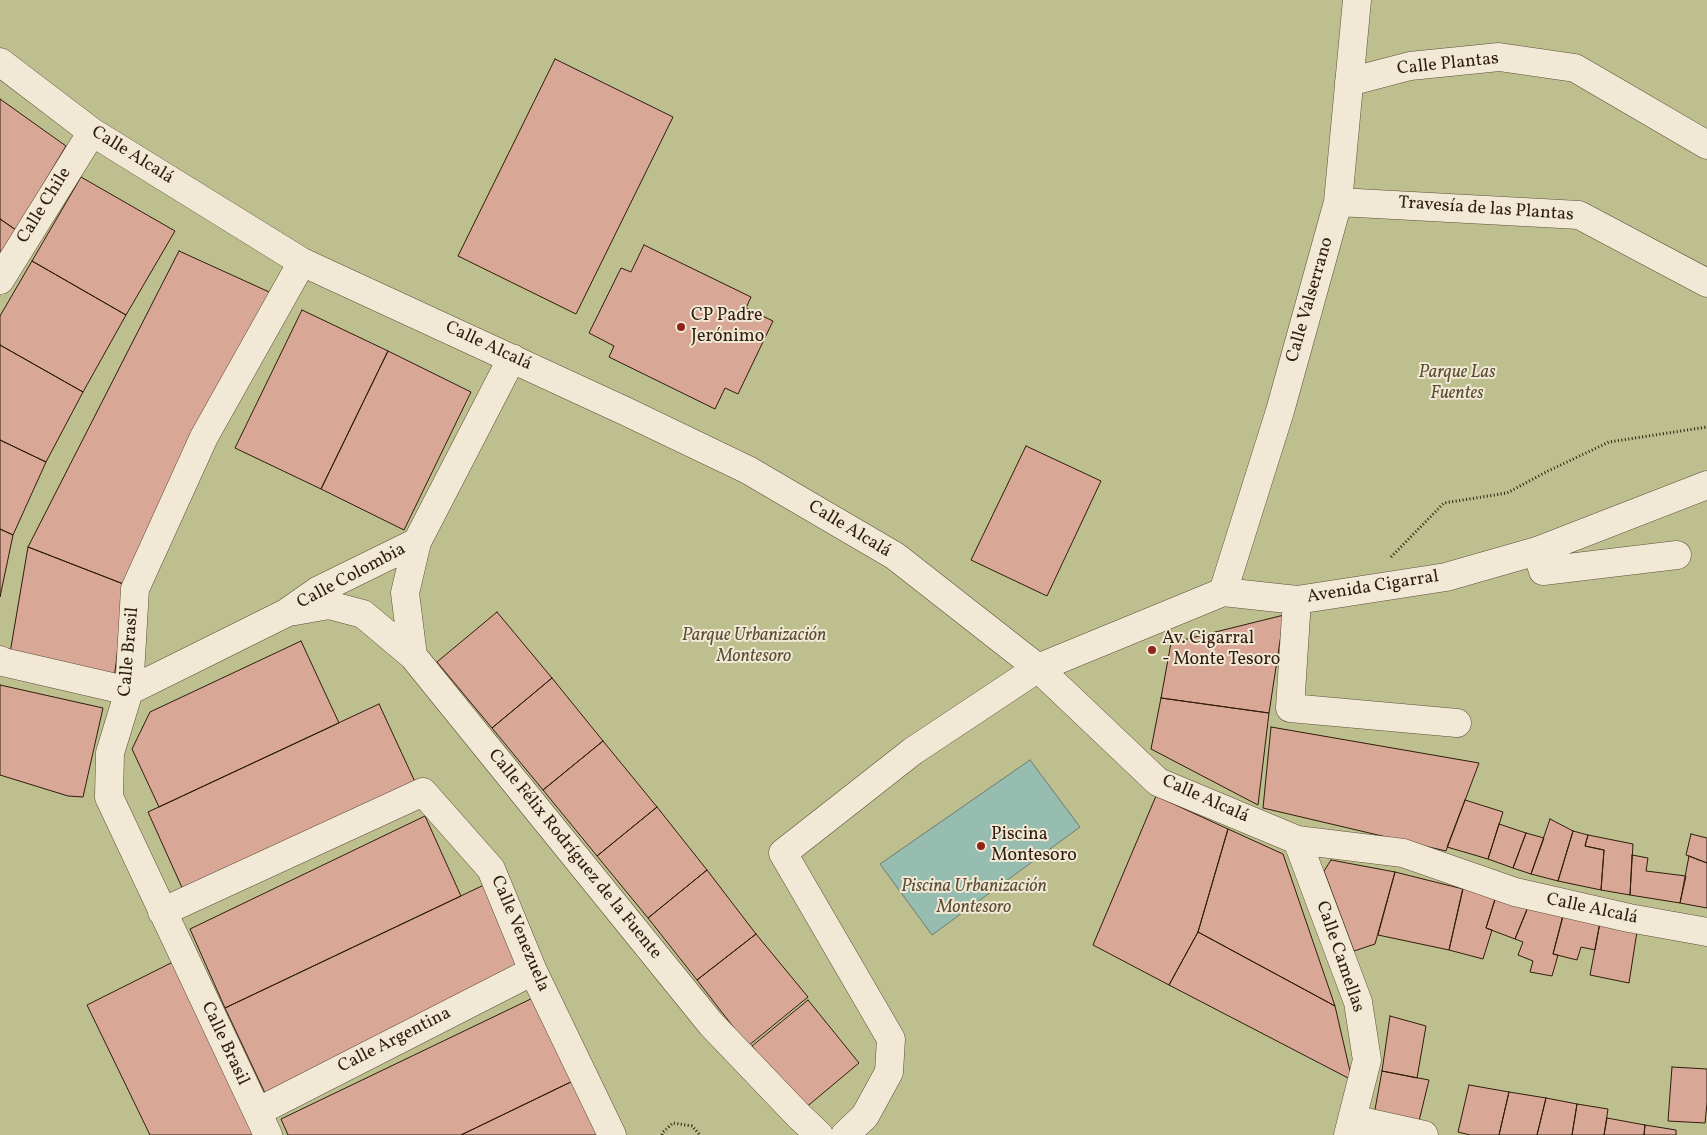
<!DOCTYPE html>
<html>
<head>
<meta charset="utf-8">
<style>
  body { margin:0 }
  canvas { display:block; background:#e9ddbf }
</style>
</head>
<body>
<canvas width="1707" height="1135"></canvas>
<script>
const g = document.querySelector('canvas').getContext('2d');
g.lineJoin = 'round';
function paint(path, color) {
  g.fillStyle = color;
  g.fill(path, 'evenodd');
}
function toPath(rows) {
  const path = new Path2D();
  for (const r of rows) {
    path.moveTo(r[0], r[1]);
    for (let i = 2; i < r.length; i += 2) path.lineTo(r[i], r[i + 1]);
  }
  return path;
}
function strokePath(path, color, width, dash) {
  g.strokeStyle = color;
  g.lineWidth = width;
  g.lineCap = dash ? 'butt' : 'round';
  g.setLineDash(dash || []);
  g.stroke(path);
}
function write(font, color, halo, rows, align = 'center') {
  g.font = font + ' Vollkorn,serif';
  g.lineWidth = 4;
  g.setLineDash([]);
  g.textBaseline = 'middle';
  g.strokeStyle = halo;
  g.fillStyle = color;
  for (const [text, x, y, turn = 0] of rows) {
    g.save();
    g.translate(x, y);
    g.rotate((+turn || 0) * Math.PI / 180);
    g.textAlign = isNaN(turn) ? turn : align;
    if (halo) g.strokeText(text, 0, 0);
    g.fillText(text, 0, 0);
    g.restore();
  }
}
const green = toPath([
  [0,0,1707,0,1707,1135,0,1135]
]);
const water = toPath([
  [1030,760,1080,827,932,935,880,864,1030,760]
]);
const building = toPath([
  [555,59,673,117,576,314,458,256,555,59],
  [0,99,66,146,16,230,0,219,0,99],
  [81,177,175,231,126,315,32,261,81,177],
  [0,219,16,230,0,259,0,219],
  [644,245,751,297,746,308,773,321,738,394,725,388,715,409,609,357,614,346,589,333,621,268,631,272,644,245],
  [179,251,278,296,126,585,28,547,179,251],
  [32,261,126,315,83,392,0,345,0,316,32,261],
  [302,310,388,351,321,489,235,448,302,310],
  [0,345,83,392,46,462,0,440,0,345],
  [388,351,471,392,404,530,321,489,388,351],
  [0,440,46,462,13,535,0,529,0,440],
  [1026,446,1101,481,1047,596,971,560,1026,446],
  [0,529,13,535,0,597,0,529],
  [28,547,126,585,114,679,10,653,28,547],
  [497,612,552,678,492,728,437,662,497,612],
  [1284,615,1269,713,1161,698,1171,643,1284,615],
  [301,641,339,723,159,807,132,749,150,712,301,641],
  [552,678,603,741,543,790,492,728,552,678],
  [0,685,103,708,83,797,68,796,0,775,0,685],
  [1161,698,1269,713,1258,805,1151,749,1161,698],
  [379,704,416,784,184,892,148,812,379,704],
  [1271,727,1479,763,1446,851,1263,808,1271,727],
  [603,741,657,807,597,856,543,790,603,741],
  [1156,796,1228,829,1198,932,1169,985,1093,945,1156,796],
  [1465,800,1503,812,1488,859,1447,847,1465,800],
  [657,807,707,870,648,918,597,856,657,807],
  [425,816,461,896,225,1008,190,929,425,816],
  [1550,819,1573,831,1558,881,1531,874,1550,819],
  [1499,824,1526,833,1513,868,1488,859,1499,824],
  [1228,829,1283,854,1335,1006,1198,932,1228,829],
  [1573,831,1588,835,1585,846,1604,850,1601,890,1558,881,1573,831],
  [1526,833,1544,838,1531,874,1513,868,1526,833],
  [1691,834,1707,838,1707,863,1686,855,1691,834],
  [1588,835,1633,844,1630,895,1601,890,1604,850,1585,846,1588,835],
  [1632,855,1648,858,1646,871,1686,876,1680,903,1630,895,1632,855],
  [1689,856,1707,863,1707,908,1680,903,1689,856],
  [1331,860,1395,872,1375,944,1354,951,1324,871,1331,860],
  [707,870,756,934,697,980,648,918,707,870],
  [1395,872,1463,889,1449,950,1378,935,1395,872],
  [1464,883,1497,893,1486,928,1492,930,1483,959,1449,950,1464,883],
  [486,884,526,968,265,1093,225,1008,486,884],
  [1497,893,1530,902,1515,939,1486,928,1497,893],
  [1530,902,1564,911,1553,954,1558,955,1552,976,1530,972,1533,961,1518,955,1523,942,1515,939,1530,902],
  [1565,909,1601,917,1595,950,1581,947,1577,960,1553,954,1565,909],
  [1601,917,1638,925,1629,983,1590,975,1601,917],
  [1198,932,1335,1006,1352,1080,1169,985,1198,932],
  [756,934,808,997,748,1046,697,980,756,934],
  [175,961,258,1135,150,1135,87,1005,175,961],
  [537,996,577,1079,461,1135,288,1135,281,1119,537,996],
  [808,1000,859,1063,804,1109,752,1046,808,1000],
  [1390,1016,1426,1026,1417,1078,1382,1071,1390,1016],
  [1672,1067,1707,1069,1707,1103,1705,1123,1668,1121,1672,1067],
  [1382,1071,1429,1080,1418,1125,1374,1115,1382,1071],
  [577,1079,603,1135,461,1135,577,1079],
  [1469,1085,1509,1092,1499,1135,1470,1135,1458,1132,1469,1085],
  [1509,1092,1546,1098,1537,1135,1499,1135,1509,1092],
  [1546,1098,1577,1104,1572,1135,1537,1135,1546,1098],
  [1577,1104,1608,1109,1604,1135,1572,1135,1577,1104],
  [1607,1118,1645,1125,1644,1135,1604,1135,1607,1118],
  [1645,1125,1676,1130,1676,1135,1644,1135,1645,1125]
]);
const path = toPath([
  [1391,557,1444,503,1507,493,1548,471,1609,442,1707,427],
  [662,1135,663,1132,673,1123,692,1126,700,1135]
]);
const minor = toPath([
  [0,62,92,132,302,262,625,411,748,470,895,556,1038,668,1158,782,1297,840,1403,853,1515,892,1629,918,1707,932],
  [1349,82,1410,66,1499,57,1575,68,1707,145],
  [1338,202,1579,215,1707,283],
  [0,280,92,132],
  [417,542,405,593,413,656,711,1024,798,1115,819,1135],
  [1537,551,1543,571,1677,555],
  [1223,592,1280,411,1338,202,1357,0],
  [1297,600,1290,708,1457,723],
  [295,611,329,605,363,614,413,656],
  [0,660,3,662,129,691,286,613,319,590,417,542,512,358],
  [1297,840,1358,1002,1367,1060,1348,1135],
  [162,912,423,792,491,869,533,971,612,1135],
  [257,1112,533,971],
  [1352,1119,1424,1135],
  [268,1135,109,797,110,753,129,691,135,589,204,437,302,262],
  [845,1135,865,1116,889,1072,891,1039,783,853,913,751,1038,668,1223,592,1297,600,1446,577,1537,551,1707,485]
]);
const markers = [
  [681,327,5,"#8f2418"],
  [1152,650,5,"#8f2418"],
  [981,846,5,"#8f2418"]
];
const streetNames = [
  ["Calle Plantas",1448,65,-6],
  ["Calle Alcalá",132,156,32],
  ["Calle Chile",45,206,-58],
  ["Travesía de las Plantas",1486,210,4],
  ["Calle Valserrano",1311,300,-74],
  ["Calle Alcalá",488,347,25],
  ["Calle Alcalá",849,530,31],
  ["Calle Colombia",352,577,-28],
  ["Avenida Cigarral",1373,588,-9],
  ["Calle Brasil",130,652,-85],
  ["Calle Alcalá",1205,800,24],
  ["Calle Félix Rodríguez de la Fuente",574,855,51],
  ["Calle Alcalá",1592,910,12],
  ["Calle Venezuela",519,934,67],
  ["Calle Camellas",1339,957,71],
  ["Calle Argentina",395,1041,-27],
  ["Calle Brasil",224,1044,65]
];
const poiNames = [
  ["CP Padre",691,317],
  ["Jerónimo",691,338],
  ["Av. Cigarral",1162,640],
  ["- Monte Tesoro",1162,661],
  ["Piscina",991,836],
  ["Montesoro",991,857]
];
const parkNames = [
  ["Parque Las",1457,374],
  ["Fuentes",1457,395],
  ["Parque Urbanización",754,637],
  ["Montesoro",754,658],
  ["Piscina Urbanización",974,888],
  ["Montesoro",974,909]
];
paint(green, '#bdbf8e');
paint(water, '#97bcb0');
strokePath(water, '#6e7c6f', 1);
paint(building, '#d8a795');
strokePath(building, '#311d0d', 1);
strokePath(minor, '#5f4d3a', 29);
strokePath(path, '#311d0d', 3, [1, 2.5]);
strokePath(minor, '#f1e9d5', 28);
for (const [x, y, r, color] of markers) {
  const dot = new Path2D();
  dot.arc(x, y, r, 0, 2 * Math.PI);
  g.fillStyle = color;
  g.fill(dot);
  strokePath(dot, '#f1e9d5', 2);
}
write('18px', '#311d0d', '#f1e9d5', streetNames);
write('18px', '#311d0d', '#f1e9d5', poiNames, 'left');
write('italic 18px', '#5b4e34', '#f1e9d5', parkNames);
</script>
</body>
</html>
